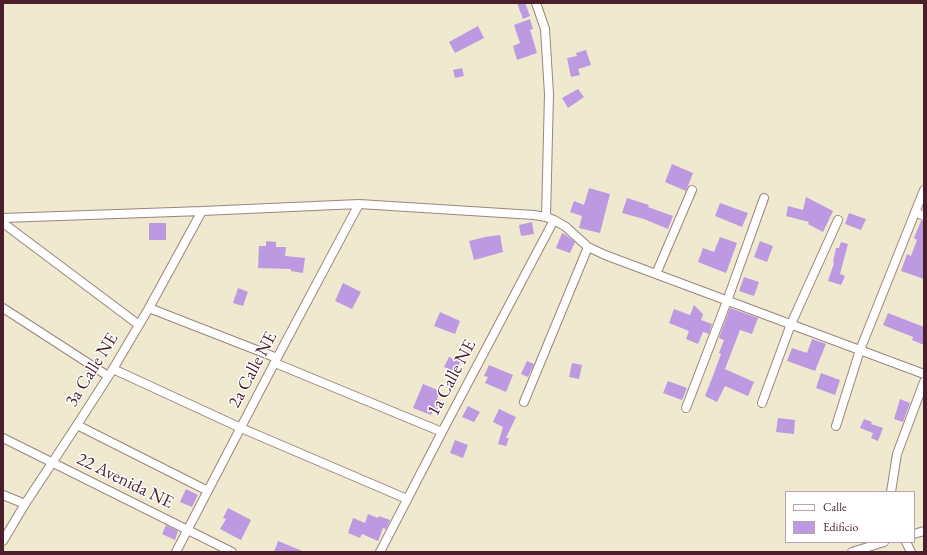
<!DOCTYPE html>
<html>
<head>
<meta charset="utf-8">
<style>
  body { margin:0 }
  #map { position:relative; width:927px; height:555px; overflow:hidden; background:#eee9cf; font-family:"EB Garamond",serif }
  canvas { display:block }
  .frame { position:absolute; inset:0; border:4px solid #4a1f2b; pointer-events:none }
  .legend { position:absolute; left:785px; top:491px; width:130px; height:52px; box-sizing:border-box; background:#fff; border:1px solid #b7a5aa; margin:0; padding:5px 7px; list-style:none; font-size:12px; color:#4a1f2b }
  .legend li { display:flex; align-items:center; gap:8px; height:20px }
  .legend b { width:20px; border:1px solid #b7a5aa }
</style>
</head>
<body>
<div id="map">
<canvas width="927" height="555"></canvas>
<div class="frame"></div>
<ul class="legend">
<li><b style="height:5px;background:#fff"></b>Calle</li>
<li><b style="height:11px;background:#bd99e1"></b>Edificio</li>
</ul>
</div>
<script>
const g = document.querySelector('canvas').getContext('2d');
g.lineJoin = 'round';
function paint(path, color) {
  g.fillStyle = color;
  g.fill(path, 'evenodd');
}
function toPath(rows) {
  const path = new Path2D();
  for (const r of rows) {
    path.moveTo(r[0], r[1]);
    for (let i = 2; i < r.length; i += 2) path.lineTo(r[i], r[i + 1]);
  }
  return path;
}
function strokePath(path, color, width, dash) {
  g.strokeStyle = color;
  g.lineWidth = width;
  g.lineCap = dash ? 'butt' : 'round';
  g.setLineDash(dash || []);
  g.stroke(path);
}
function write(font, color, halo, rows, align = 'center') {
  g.font = font + ' "EB Garamond",serif';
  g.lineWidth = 3;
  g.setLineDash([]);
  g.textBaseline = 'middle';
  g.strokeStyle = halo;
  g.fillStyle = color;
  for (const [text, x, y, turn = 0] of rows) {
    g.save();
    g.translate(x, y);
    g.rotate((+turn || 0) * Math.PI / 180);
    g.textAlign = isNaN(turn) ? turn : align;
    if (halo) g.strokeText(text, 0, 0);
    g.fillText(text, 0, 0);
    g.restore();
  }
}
const building = toPath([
  [517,3,525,3,530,16,523,19],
  [530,19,533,29,530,30,537,53,517,60,513,46,520,43,514,25],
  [478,26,484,38,455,53,449,42],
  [586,50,591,65,578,69,580,75,571,77,567,58,577,56,576,53],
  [462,68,464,76,455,78,453,70],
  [578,89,584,97,568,108,562,98],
  [672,164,693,173,686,191,665,182],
  [589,188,610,194,600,233,579,228,582,216,570,212,574,201,584,205],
  [806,197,833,211,823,232,808,224,809,222,786,216,788,206,803,210],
  [627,198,649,205,648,207,673,216,668,229,644,219,622,213],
  [720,203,748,213,742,227,715,216],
  [849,213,866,219,861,230,845,224],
  [921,221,924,221,924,279,901,271,907,254,911,256,917,240,914,238],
  [532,222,534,234,521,236,519,225],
  [149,223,166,223,166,240,149,240],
  [562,233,566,235,575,242,570,253,556,248],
  [500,235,503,252,474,260,469,241,485,237],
  [720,237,737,243,726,273,698,262,703,248,714,252],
  [266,241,276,242,276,247,286,247,285,256,305,258,303,273,291,271,291,269,258,268,259,246,266,246],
  [760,241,773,246,767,262,754,257],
  [841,242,848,244,840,274,845,276,841,285,828,281,834,263,833,262,836,248,839,248],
  [744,277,759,282,754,296,739,291],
  [343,283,361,292,352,309,335,301],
  [238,288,248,292,243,306,233,303],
  [694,305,703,314,701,320,712,324,709,334,703,332,698,344,686,339,689,331,669,323,674,309,690,315],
  [730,308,758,318,752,334,740,330,725,369,754,382,748,396,725,386,717,402,705,396,711,381,721,354,719,353,724,340,719,338],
  [440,312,460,321,455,334,434,326],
  [888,313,924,327,924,345,912,340,913,337,883,325],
  [812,339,826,344,815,371,787,361,792,348,807,353],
  [449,357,460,362,456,372,444,367],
  [527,361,534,364,528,377,521,374],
  [572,363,582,365,579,379,569,377],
  [489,365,513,375,506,392,485,383,488,377,484,376],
  [821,373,840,380,835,395,816,388],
  [668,381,687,388,682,400,663,393],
  [423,384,440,391,437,399,441,401,436,413,433,411,431,415,413,408],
  [900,399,910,403,903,422,894,419],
  [468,406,480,412,474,422,462,417],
  [499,409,516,417,506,438,509,438,506,446,498,444,503,427,493,422],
  [778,418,795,420,794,434,776,432],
  [864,419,872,422,871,424,883,428,878,441,871,438,873,433,860,428],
  [455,440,468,445,463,458,450,453],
  [186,489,198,495,192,507,180,502],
  [228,508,251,520,241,540,220,529,226,519,223,518],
  [368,514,378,518,379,516,390,520,386,529,383,528,378,541,362,534,360,538,348,533,353,518,365,523],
  [166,525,178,531,175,540,162,534],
  [278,541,305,552,274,552]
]);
const street = toPath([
  [536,3,545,29,549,94,546,217],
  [915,212,924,216],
  [3,218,202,211,359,204,534,215,546,217,554,220,566,227,588,247,605,255,924,374],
  [3,223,139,325],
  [656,274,692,190],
  [3,308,108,376],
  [149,308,277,358],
  [275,363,442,432],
  [113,369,241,428,407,499],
  [524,402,588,247],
  [762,403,791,324,838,220],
  [686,408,727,301,764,198],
  [77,425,208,491],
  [836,426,860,350,924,190],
  [3,438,232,552],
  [891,492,897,454,924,382],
  [3,495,25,504],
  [914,534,924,531],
  [3,541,25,504,77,425,113,369,149,308,202,211],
  [906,542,911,552],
  [176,552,277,358,359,204],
  [380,552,442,432,554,220],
  [852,552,884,542]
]);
const streetNames = [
  ["3a Calle NE",92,370,-58],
  ["2a Calle NE",253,370,-62],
  ["1a Calle NE",452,378,-62],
  ["22 Avenida NE",125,481,26]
];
paint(building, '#bd99e1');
strokePath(street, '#9c847d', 10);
strokePath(street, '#fff', 8);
write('18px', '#4a1f2b', '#fff', streetNames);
</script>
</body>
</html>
